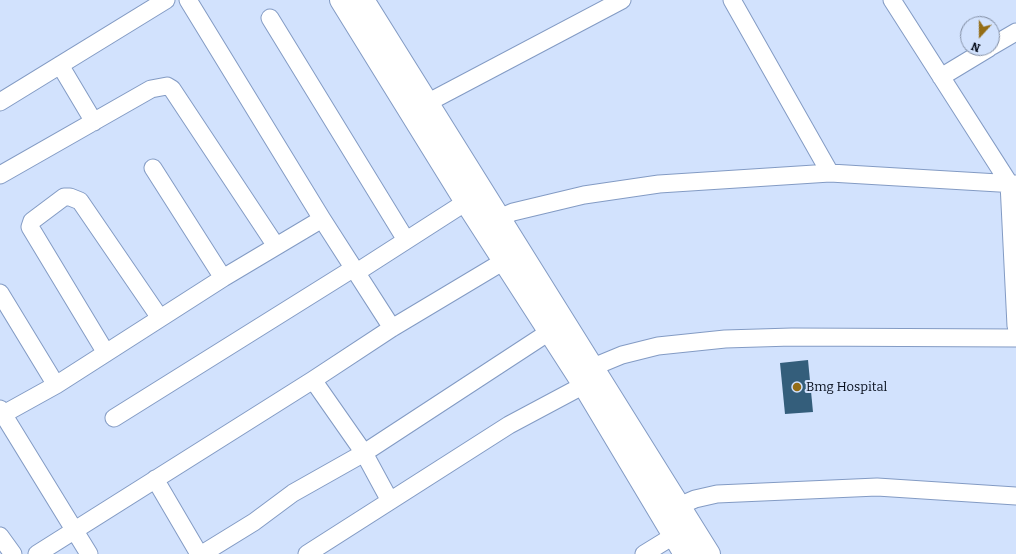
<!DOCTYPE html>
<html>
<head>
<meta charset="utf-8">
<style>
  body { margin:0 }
  #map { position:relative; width:1016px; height:554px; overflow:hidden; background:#d2e2fd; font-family:Bitter,serif }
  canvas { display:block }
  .north { position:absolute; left:960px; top:16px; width:40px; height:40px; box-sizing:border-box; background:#d2e2fd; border:1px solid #808ca2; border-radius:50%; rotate:201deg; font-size:11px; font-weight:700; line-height:16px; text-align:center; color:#050c1a }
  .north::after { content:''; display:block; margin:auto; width:14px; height:18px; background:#946d16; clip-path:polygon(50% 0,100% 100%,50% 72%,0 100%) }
</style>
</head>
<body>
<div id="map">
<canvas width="1016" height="554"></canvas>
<div class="north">N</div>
</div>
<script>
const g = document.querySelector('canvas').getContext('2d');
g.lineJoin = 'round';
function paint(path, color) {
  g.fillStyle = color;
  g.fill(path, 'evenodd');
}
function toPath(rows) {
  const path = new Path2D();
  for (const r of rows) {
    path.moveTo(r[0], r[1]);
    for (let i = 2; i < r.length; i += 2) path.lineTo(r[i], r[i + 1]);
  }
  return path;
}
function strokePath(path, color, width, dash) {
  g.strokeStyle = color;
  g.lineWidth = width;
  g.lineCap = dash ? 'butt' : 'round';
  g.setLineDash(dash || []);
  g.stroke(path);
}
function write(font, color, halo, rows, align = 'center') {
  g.font = font + ' Bitter,serif';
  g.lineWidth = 4;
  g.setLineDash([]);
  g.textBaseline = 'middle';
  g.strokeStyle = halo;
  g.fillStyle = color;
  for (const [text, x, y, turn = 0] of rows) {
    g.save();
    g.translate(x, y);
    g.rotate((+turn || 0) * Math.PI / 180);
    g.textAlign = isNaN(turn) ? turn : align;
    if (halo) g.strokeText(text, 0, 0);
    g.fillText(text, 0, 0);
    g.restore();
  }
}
const building = toPath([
  [808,360,813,412,785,414,780,363]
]);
const street = toPath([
  [188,0,322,219,392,328],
  [732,0,830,173],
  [892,0,1009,183,1016,326],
  [270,18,406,240],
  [992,46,1016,32],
  [60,65,94,122],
  [941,77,989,48],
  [0,102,166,0],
  [427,103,622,0],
  [153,168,223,278],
  [0,175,151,89,167,86,172,89,276,246],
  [499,218,513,212,584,195,659,184,830,173,1016,184],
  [357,272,466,202],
  [0,293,56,385],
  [106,353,30,227,32,221,64,197,70,197,80,201,160,318],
  [593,367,622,355,658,346,725,339,792,337,1016,338],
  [313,380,364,453,390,501],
  [0,409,89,554],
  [0,416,56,385,223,278,322,219],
  [114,418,354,268],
  [155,479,199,554],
  [679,506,695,499,717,494,877,487,1016,496],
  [0,536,13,554],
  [37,554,313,380,392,328,504,261],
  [202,554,254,522,293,493,364,453,549,332],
  [307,554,509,425,584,385],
  [644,554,683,530]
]);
const secondary = toPath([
  [341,0,466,202,584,385,685,554],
  [363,0,709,554]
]);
const markers = [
  [797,387,5,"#946d16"]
];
const poiNames = [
  ["Bmg Hospital",806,387]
];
paint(building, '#345e7b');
strokePath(street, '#839bc4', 19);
strokePath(secondary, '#839bc4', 24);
strokePath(street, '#fff', 17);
strokePath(secondary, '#fff', 22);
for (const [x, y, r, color] of markers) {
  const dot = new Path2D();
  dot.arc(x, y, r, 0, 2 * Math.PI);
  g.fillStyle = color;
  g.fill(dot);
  strokePath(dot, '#d2e2fd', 1.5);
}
write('13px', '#050c1a', '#d2e2fd', poiNames, 'left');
</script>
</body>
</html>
